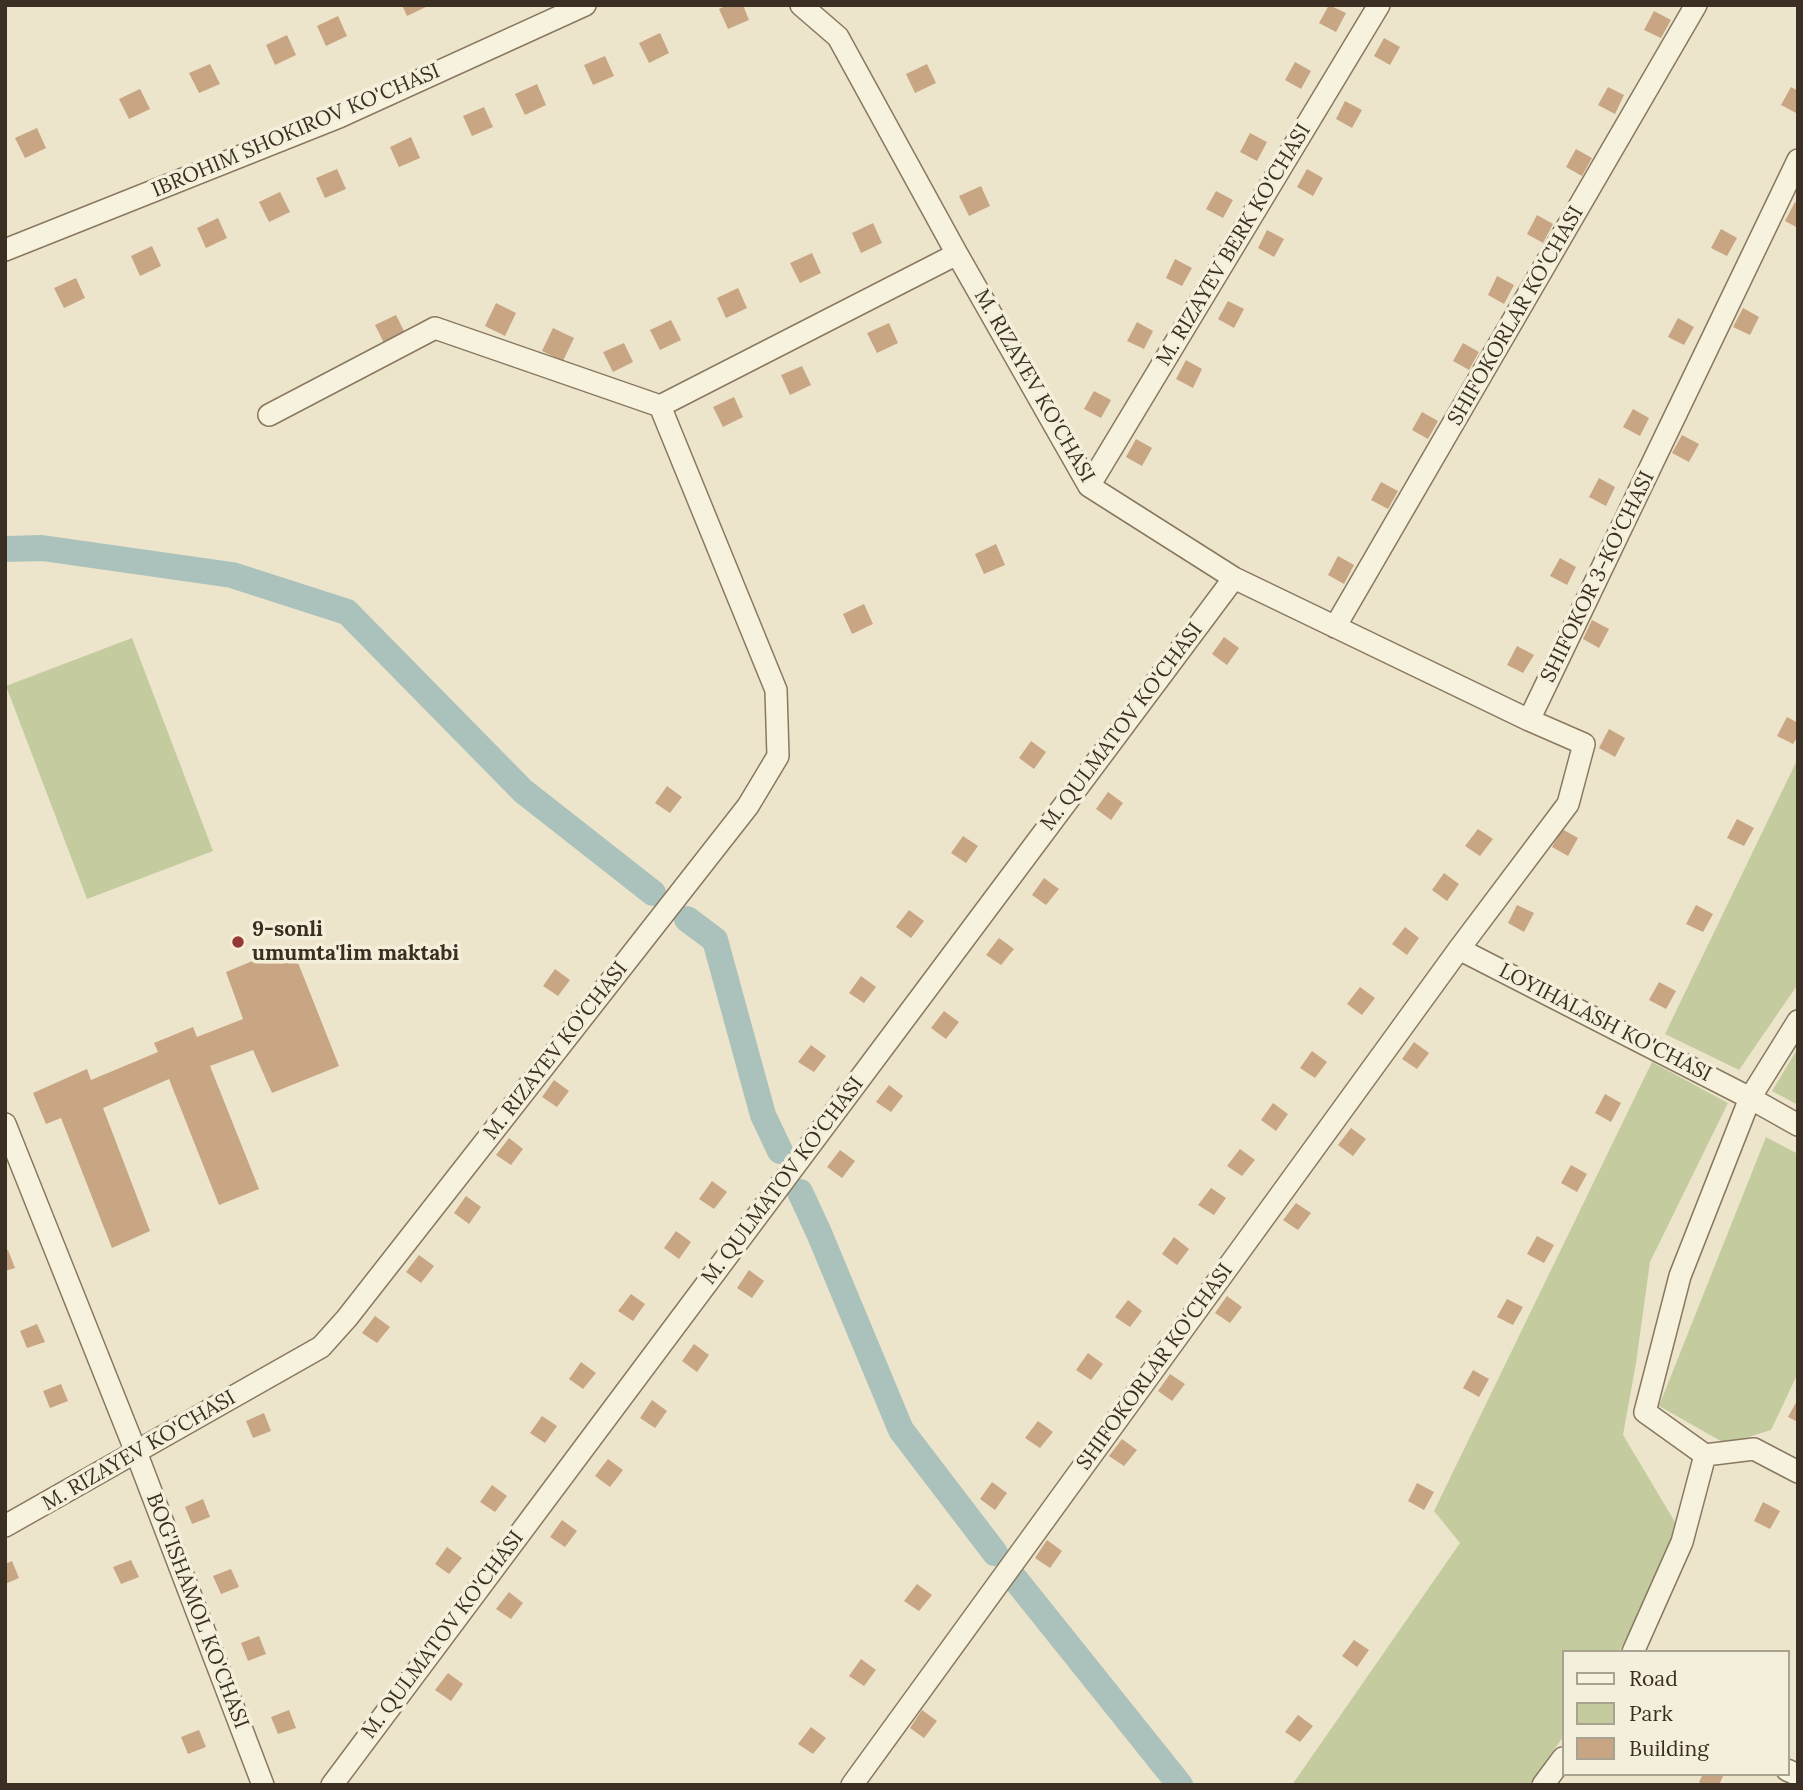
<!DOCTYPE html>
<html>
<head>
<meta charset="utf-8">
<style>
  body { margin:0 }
  #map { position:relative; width:1803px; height:1790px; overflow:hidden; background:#ede5cb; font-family:Lora,serif }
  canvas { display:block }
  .frame { position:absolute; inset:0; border:7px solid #3a2f22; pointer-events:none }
  .legend { position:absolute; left:1562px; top:1650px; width:228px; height:126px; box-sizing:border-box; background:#f4efda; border:2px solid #aaa290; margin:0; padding:9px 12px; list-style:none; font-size:21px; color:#3a2f22 }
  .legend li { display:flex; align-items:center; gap:14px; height:35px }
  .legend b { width:35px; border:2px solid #aaa290 }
</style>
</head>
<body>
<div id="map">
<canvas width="1803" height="1790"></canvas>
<div class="frame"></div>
<ul class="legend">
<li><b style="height:9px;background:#f7f2de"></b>Road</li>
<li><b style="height:19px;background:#c3cb9f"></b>Park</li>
<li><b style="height:19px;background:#c8a583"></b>Building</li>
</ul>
</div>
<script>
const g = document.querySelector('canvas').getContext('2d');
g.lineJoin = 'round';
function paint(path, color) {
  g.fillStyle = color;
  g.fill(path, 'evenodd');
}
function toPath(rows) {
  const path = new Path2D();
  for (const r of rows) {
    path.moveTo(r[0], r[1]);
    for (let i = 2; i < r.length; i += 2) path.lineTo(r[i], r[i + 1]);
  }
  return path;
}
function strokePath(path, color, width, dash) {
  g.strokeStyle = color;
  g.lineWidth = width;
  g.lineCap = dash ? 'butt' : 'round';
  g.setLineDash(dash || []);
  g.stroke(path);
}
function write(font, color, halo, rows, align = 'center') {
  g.font = font + ' Lora,serif';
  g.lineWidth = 7;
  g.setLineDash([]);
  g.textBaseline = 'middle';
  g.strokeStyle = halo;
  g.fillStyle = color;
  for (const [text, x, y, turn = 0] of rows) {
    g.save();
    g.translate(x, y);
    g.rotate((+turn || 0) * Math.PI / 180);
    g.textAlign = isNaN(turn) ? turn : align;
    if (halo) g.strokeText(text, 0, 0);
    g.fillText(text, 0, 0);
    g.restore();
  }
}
const green = toPath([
  [132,638,213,851,87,899,6,686],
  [1798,758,1798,984,1739,1070,1665,1034],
  [1798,1048,1798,1105,1772,1091],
  [1652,1062,1728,1103,1650,1262,1636,1363,1623,1435,1678,1527,1638,1615,1619,1652,1563,1652,1563,1737,1529,1785,1292,1785,1460,1543,1434,1511],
  [1766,1137,1798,1154,1798,1373,1771,1430,1726,1444,1659,1406]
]);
const canal = toPath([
  [5,549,42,548,232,575,347,612,523,791,653,893],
  [687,919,715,940,763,1115,780,1151],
  [800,1192,819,1233,901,1430,995,1553],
  [1015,1579,1180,1785]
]);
const building = toPath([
  [402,5,430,5,407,16],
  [728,5,743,5,749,20,728,29,719,9],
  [1329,5,1346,13,1336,32,1319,23],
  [1654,11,1671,20,1661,38,1644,30],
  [338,16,347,36,326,46,317,26],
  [660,33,669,53,649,63,639,43],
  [287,35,296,55,275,65,266,45],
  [1384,38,1400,47,1390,65,1374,56],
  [605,56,614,76,593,85,584,65],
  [1295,62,1311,71,1301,89,1285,80],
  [210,64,220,84,199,93,189,73],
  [927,64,936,83,915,93,906,74],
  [537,84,546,105,525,115,515,94],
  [1608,87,1624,95,1615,114,1598,105],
  [1791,87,1798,91,1798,114,1781,105],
  [140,89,150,109,129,119,119,99],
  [1345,101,1362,110,1352,128,1336,119],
  [484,107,493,127,472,136,463,116],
  [37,128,46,148,25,158,15,138],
  [1250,133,1267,142,1257,161,1240,152],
  [411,137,420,158,399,167,390,147],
  [1576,149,1592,158,1582,176,1566,167],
  [337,169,346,189,325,198,316,178],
  [1307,169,1323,178,1313,196,1297,187],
  [981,186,990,206,969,216,959,196],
  [1216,191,1233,200,1223,218,1206,209],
  [280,192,290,212,269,222,259,202],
  [1795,202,1798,204,1798,228,1785,221],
  [1537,215,1553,224,1543,243,1527,234],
  [218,218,227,238,206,248,197,228],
  [873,223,882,243,861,253,852,233],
  [1721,229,1737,238,1727,256,1711,248],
  [1267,230,1284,239,1274,257,1258,248],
  [152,246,161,266,140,276,131,256],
  [812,253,821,273,800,283,790,263],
  [1175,259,1192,268,1182,286,1166,278],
  [1497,276,1514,285,1504,304,1488,295],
  [76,278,85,298,64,308,54,288],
  [738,288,747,308,726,318,717,298],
  [1228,301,1244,309,1234,328,1218,319],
  [496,303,516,313,505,336,485,326],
  [1743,308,1759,317,1750,335,1733,327],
  [396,315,406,335,385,345,375,325],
  [1678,318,1694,327,1684,345,1668,337],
  [671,320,681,340,660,350,650,330],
  [1137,322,1153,331,1144,349,1127,341],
  [889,323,898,343,877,353,867,333],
  [553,328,574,338,563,361,542,351],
  [624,343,633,362,613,372,603,352],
  [1463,343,1479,352,1469,370,1453,361],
  [1186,360,1202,369,1193,388,1176,379],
  [802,366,811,385,790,395,781,375],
  [1094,391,1111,400,1101,418,1084,409],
  [734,397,743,417,723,427,713,407],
  [1633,409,1649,418,1640,436,1623,427],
  [1422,412,1438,421,1428,439,1412,430],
  [1682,435,1699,444,1689,462,1672,453],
  [1136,439,1152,448,1142,466,1126,457],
  [1599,478,1615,487,1606,506,1589,497],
  [1381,482,1398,491,1388,509,1371,500],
  [996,544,1005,565,984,574,975,554],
  [1338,556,1354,565,1344,584,1328,575],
  [1560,558,1576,567,1567,585,1550,576],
  [864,604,873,624,852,634,843,614],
  [1592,620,1609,629,1599,648,1583,639],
  [1224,637,1239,648,1227,665,1212,654],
  [1517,646,1534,655,1523,673,1507,665],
  [1787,717,1798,723,1798,736,1793,744,1777,736],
  [1609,729,1625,738,1615,757,1599,748],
  [1031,741,1046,752,1034,769,1019,758],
  [667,786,682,797,670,813,655,803],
  [1108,792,1123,803,1111,820,1096,809],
  [1737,819,1754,828,1744,846,1727,838],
  [1478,829,1493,839,1480,856,1465,846],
  [1562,829,1578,838,1568,856,1552,847],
  [963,836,978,846,966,863,951,853],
  [1444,873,1459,884,1447,901,1432,890],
  [1044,878,1059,889,1046,905,1032,895],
  [1517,905,1534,913,1524,932,1508,923],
  [1696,905,1713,914,1703,932,1686,924],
  [909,910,924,921,911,938,896,927],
  [1405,927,1419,938,1407,955,1392,944],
  [999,938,1014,949,1001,965,986,955],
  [291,945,339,1066,272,1093,253,1050,210,1066,259,1189,219,1205,169,1079,103,1108,150,1231,112,1248,61,1118,46,1124,33,1093,87,1069,91,1080,158,1052,154,1043,193,1027,197,1037,243,1019,226,972],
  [555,969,570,980,558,996,543,986],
  [861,976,876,987,864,1003,849,993],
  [1659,982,1676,991,1666,1009,1649,1000],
  [1360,987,1375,998,1362,1015,1347,1004],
  [944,1011,959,1022,946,1039,931,1028],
  [1414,1042,1429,1053,1417,1069,1402,1059],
  [811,1045,826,1056,814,1072,798,1062],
  [1312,1051,1327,1062,1315,1078,1300,1068],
  [554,1080,569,1091,557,1107,542,1097],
  [889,1085,903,1096,891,1112,876,1102],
  [1605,1094,1621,1103,1611,1122,1595,1113],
  [1273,1103,1288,1114,1276,1131,1261,1120],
  [1351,1128,1366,1139,1353,1156,1338,1145],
  [509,1138,523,1149,511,1165,496,1155],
  [1240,1149,1255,1160,1242,1176,1227,1166],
  [840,1150,855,1161,842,1178,827,1167],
  [1571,1165,1587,1174,1577,1192,1561,1183],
  [712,1181,727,1192,714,1209,699,1199],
  [1211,1188,1226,1198,1214,1215,1198,1205],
  [466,1196,481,1207,469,1224,454,1213],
  [1296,1203,1311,1213,1298,1230,1283,1220],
  [676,1231,691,1242,679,1259,664,1248],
  [1537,1236,1554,1245,1544,1263,1527,1254],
  [1174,1237,1189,1249,1177,1265,1162,1254],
  [8,1250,15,1268,5,1271,5,1251],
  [419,1255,434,1266,421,1283,406,1272],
  [749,1270,764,1281,752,1298,737,1288],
  [631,1294,645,1304,633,1321,618,1311],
  [1227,1296,1242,1307,1230,1323,1215,1313],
  [1507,1299,1523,1307,1513,1325,1497,1317],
  [1128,1300,1142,1311,1130,1327,1115,1317],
  [375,1316,390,1327,377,1343,362,1333],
  [37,1324,45,1342,27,1348,20,1331],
  [694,1344,709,1355,697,1372,682,1361],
  [1088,1353,1103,1364,1091,1380,1076,1370],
  [581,1362,596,1373,583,1389,569,1379],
  [1473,1370,1489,1379,1479,1397,1463,1388],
  [1170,1374,1185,1384,1172,1401,1158,1391],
  [61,1384,68,1401,50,1408,43,1391],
  [1798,1399,1798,1422,1788,1417],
  [652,1400,667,1411,655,1428,640,1418],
  [264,1413,271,1431,253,1438,246,1421],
  [542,1416,557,1426,545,1443,530,1433],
  [1038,1421,1053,1432,1040,1448,1025,1438],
  [1122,1439,1137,1450,1124,1466,1109,1456],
  [608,1459,623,1470,610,1487,595,1476],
  [992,1482,1007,1493,995,1510,980,1499],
  [1417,1483,1434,1492,1424,1510,1408,1501],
  [492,1485,507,1496,495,1512,480,1502],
  [203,1499,210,1517,192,1524,185,1507],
  [1763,1502,1780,1511,1770,1529,1754,1521],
  [562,1520,577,1531,565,1547,550,1537],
  [1047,1540,1062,1551,1050,1568,1035,1558],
  [447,1547,462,1558,449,1574,435,1564],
  [131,1560,139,1577,121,1584,113,1567],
  [12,1561,19,1578,5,1584,5,1564],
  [231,1569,239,1587,221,1594,213,1576],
  [917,1584,932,1595,919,1611,904,1601],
  [509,1592,523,1603,511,1619,496,1609],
  [259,1636,266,1654,248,1661,241,1643],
  [1354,1640,1369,1650,1357,1667,1342,1656],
  [861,1659,876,1670,864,1686,849,1676],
  [448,1673,463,1684,451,1701,435,1690],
  [289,1710,296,1728,278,1734,271,1717],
  [922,1710,937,1721,924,1738,910,1728],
  [1298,1715,1313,1726,1300,1742,1285,1732],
  [811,1727,826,1738,813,1754,798,1744],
  [199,1730,206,1747,188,1754,181,1737],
  [1703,1774,1724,1774,1719,1785,1705,1785,1699,1782]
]);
const street = toPath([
  [801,5,838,37,957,254],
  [5,250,339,117,585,5],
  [269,415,435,328,660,406],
  [1089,486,1379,5],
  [1335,627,1696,5],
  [1459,949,1750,1098,1680,1276,1645,1412,1705,1455,1682,1542,1633,1652],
  [1798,1021,1750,1098,1798,1125],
  [5,1124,136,1452,263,1785],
  [1705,1455,1754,1449,1798,1472],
  [5,1526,321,1347,347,1318,748,806,778,756,776,690,660,406,957,254,1089,486,1234,578,1529,720],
  [1787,1770,1798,1775],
  [332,1785,1234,578],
  [852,1785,1459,949,1568,804,1584,744,1529,720,1798,160],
  [1543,1785,1563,1758]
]);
const markers = [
  [238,942,7,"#943933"]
];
const streetNames = [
  ["IBROHIM SHOKIROV KO'CHASI",296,131,-23],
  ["M. RIZAYEV BERK KO'CHASI",1234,245,-59],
  ["SHIFOKORLAR KO'CHASI",1516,316,-60],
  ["M. RIZAYEV KO'CHASI",1034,386,60],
  ["SHIFOKOR 3-KO'CHASI",1598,577,-64],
  ["M. QULMATOV KO'CHASI",1122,727,-53],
  ["LOYIHALASH KO'CHASI",1605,1023,27],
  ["M. RIZAYEV KO'CHASI",556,1051,-52],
  ["M. QULMATOV KO'CHASI",783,1181,-53],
  ["SHIFOKORLAR KO'CHASI",1155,1367,-54],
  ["M. RIZAYEV KO'CHASI",139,1451,-30],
  ["BOG'ISHAMOL KO'CHASI",197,1611,69],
  ["M. QULMATOV KO'CHASI",443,1635,-53]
];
const poiNames = [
  ["9-sonli",252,930],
  ["umumta'lim maktabi",252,954]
];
paint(green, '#c3cb9f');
strokePath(canal, '#abc2bc', 26);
paint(building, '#c8a583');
strokePath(street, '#897860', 24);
strokePath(street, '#f7f2de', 21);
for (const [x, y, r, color] of markers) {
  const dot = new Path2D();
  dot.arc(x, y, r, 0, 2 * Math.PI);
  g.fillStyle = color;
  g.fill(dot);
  strokePath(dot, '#f4efda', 2.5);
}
write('21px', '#3a2f22', '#f4efda', streetNames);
write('bold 21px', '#3a2f22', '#f4efda', poiNames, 'left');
</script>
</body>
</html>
